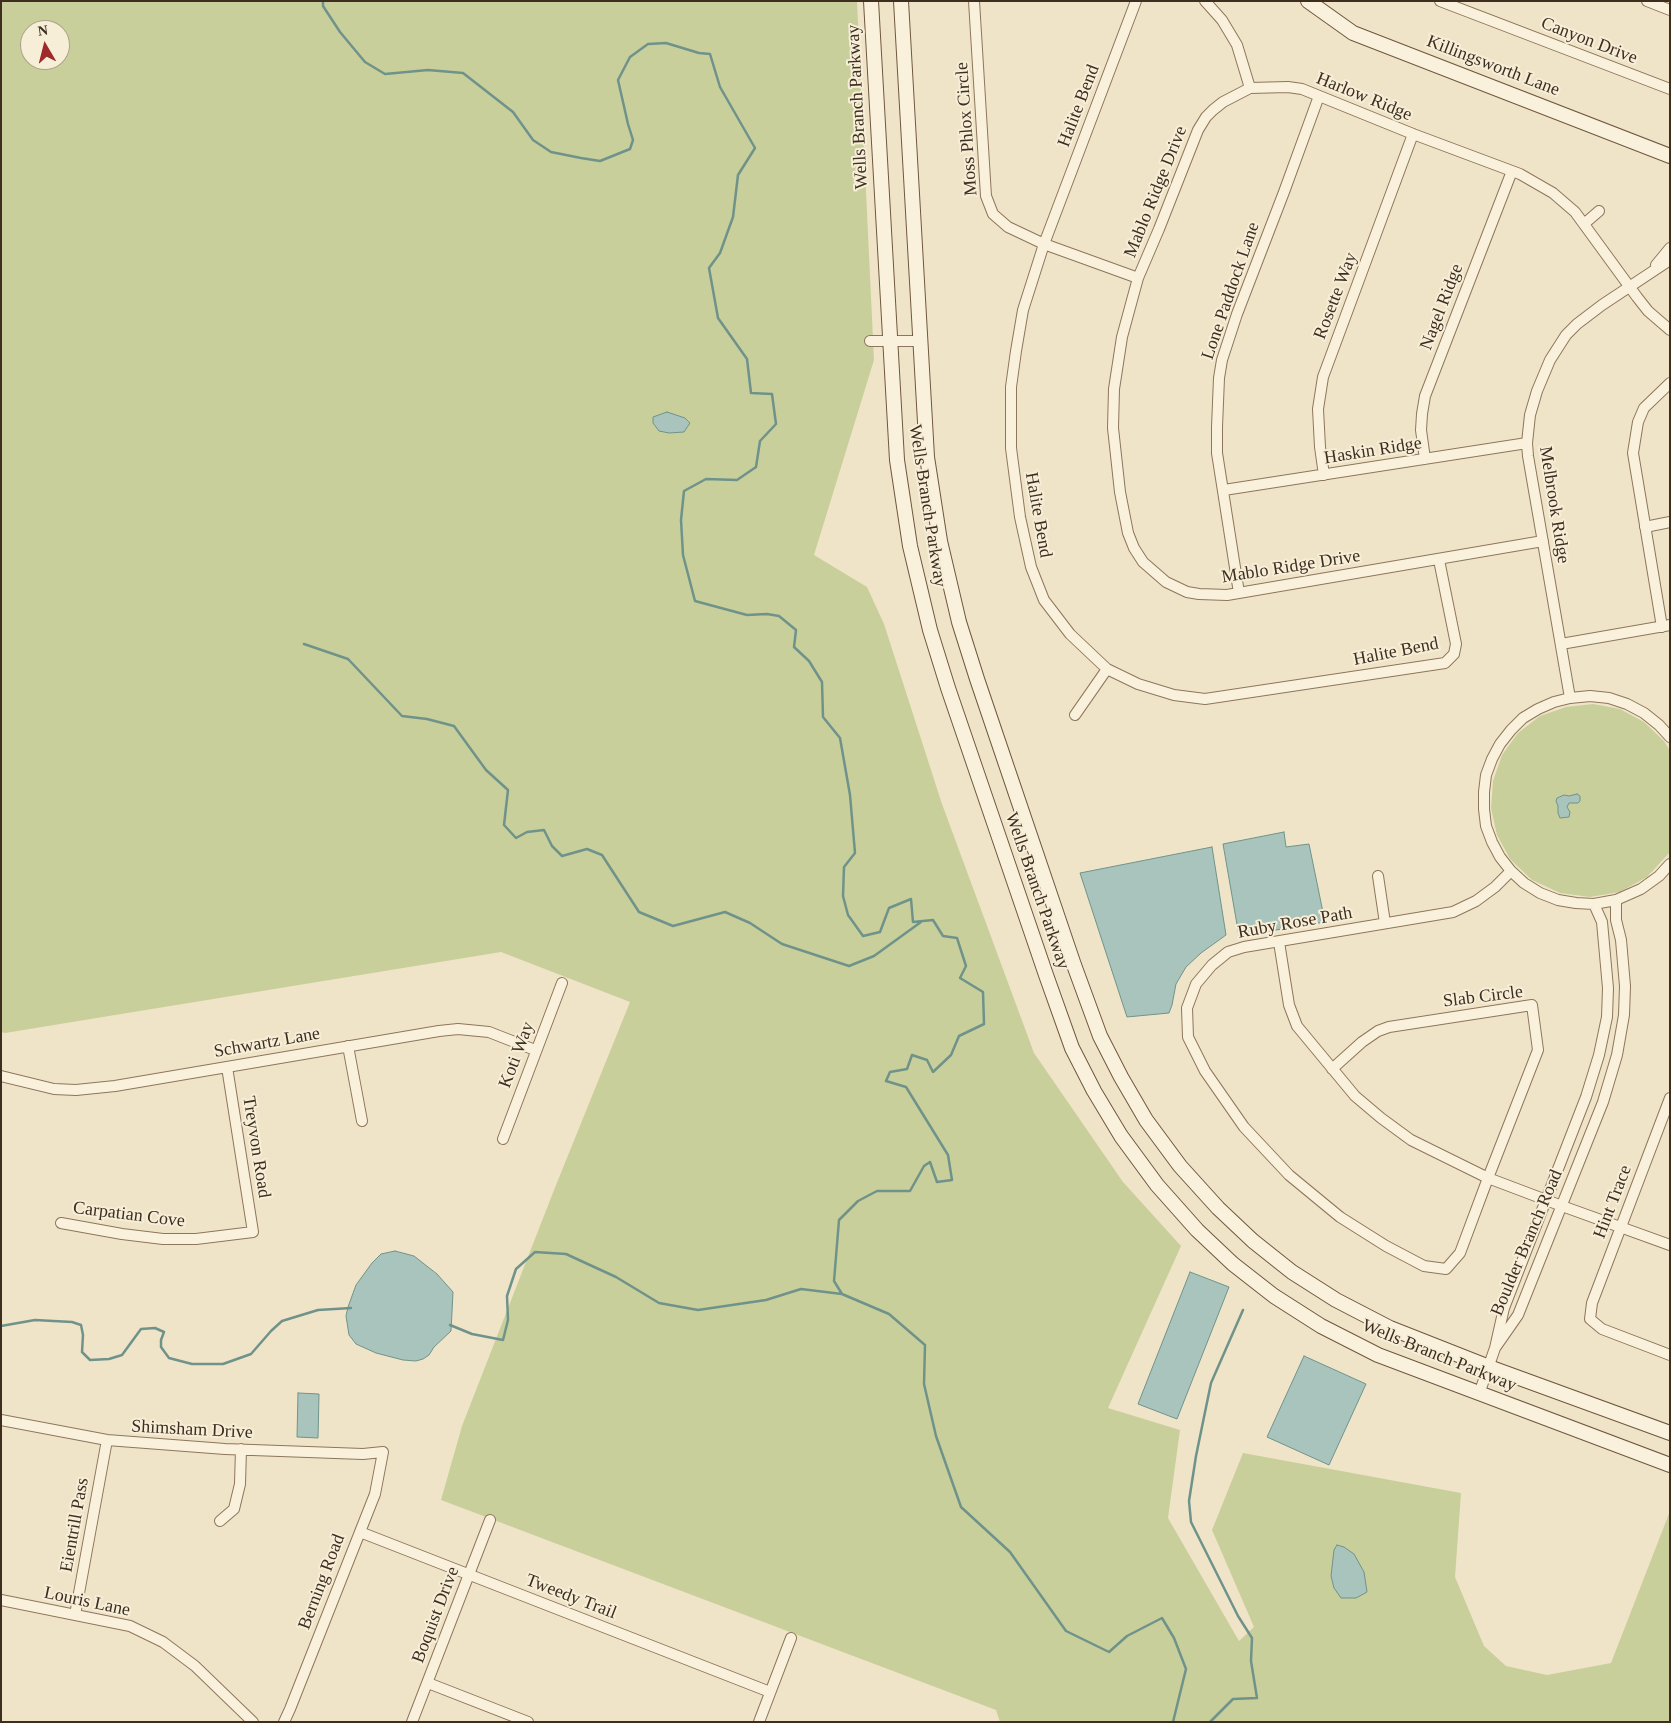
<!DOCTYPE html>
<html>
<head>
<meta charset="utf-8">
<style>
  body { margin:0 }
  #map { position:relative; width:1671px; height:1723px; overflow:hidden; background:#f0e4c8; font-family:Georgia,serif }
  canvas { display:block }
  .frame { position:absolute; inset:0; border:2px solid #3d2e20; pointer-events:none }
  .north { position:absolute; left:20px; top:20px; width:50px; height:50px; box-sizing:border-box; background:#f7eed8; border:1px solid #ada18e; border-radius:50%; rotate:352deg; font-size:14px; font-weight:700; line-height:20px; text-align:center; color:#3d2e20 }
  .north::after { content:''; display:block; margin:auto; width:18px; height:22px; background:#9e2a2b; clip-path:polygon(50% 0,100% 100%,50% 72%,0 100%) }
</style>
</head>
<body>
<div id="map">
<canvas width="1671" height="1723"></canvas>
<div class="frame"></div>
<div class="north">N</div>
</div>
<script>
const g = document.querySelector('canvas').getContext('2d');
g.lineJoin = 'round';
function paint(path, color) {
  g.fillStyle = color;
  g.fill(path, 'evenodd');
}
function toPath(rows) {
  const path = new Path2D();
  for (const r of rows) {
    path.moveTo(r[0], r[1]);
    for (let i = 2; i < r.length; i += 2) path.lineTo(r[i], r[i + 1]);
  }
  return path;
}
function strokePath(path, color, width, dash) {
  g.strokeStyle = color;
  g.lineWidth = width;
  g.lineCap = dash ? 'butt' : 'round';
  g.setLineDash(dash || []);
  g.stroke(path);
}
function write(font, color, halo, rows, align = 'center') {
  g.font = font + ' Georgia,serif';
  g.lineWidth = 4;
  g.setLineDash([]);
  g.textBaseline = 'middle';
  g.strokeStyle = halo;
  g.fillStyle = color;
  for (const [text, x, y, turn = 0] of rows) {
    g.save();
    g.translate(x, y);
    g.rotate((+turn || 0) * Math.PI / 180);
    g.textAlign = isNaN(turn) ? turn : align;
    if (halo) g.strokeText(text, 0, 0);
    g.fillText(text, 0, 0);
    g.restore();
  }
}
const green = toPath([
  [1,1,857,1,874,360,814,555,867,587,884,624,942,804,1034,1053,1123,1182,1181,1246,1108,1408,1180,1430,1168,1518,1239,1641,1254,1627,1212,1530,1243,1453,1461,1493,1455,1577,1484,1646,1506,1666,1547,1675,1611,1663,1670,1511,1670,1722,1000,1722,996,1710,441,1500,462,1426,554,1190,630,1002,501,952,5,1033,1,1032],
  [30,30,60,30,60,60,30,60],
  [1593,704,1620,709,1644,722,1664,741,1670,751,1670,852,1647,877,1620,892,1590,897,1560,893,1532,880,1510,859,1497,835,1491,808,1493,781,1502,755,1518,733,1540,716,1566,707]
]);
const water = toPath([
  [667,412,685,418,690,423,684,432,669,433,659,431,653,423,653,417,667,412],
  [1577,794,1580,796,1580,801,1578,803,1569,803,1567,807,1570,812,1569,817,1560,818,1558,813,1558,806,1556,801,1557,798,1564,795,1569,796,1577,794],
  [1284,832,1286,847,1309,844,1325,922,1239,936,1223,844,1284,832],
  [1212,847,1226,935,1201,953,1186,967,1176,984,1172,1005,1169,1013,1127,1017,1080,873,1212,847],
  [395,1251,414,1256,437,1274,453,1292,451,1331,434,1347,429,1355,423,1359,416,1361,403,1360,376,1353,356,1344,349,1335,346,1316,348,1307,356,1285,372,1263,381,1254,395,1251],
  [1190,1272,1229,1287,1177,1419,1138,1404,1190,1272],
  [1304,1356,1366,1384,1329,1465,1267,1437,1304,1356],
  [298,1393,319,1394,318,1438,297,1437,298,1393],
  [1337,1545,1344,1547,1354,1554,1364,1572,1367,1592,1356,1598,1341,1598,1334,1588,1331,1576,1334,1550,1337,1545]
]);
const stream = toPath([
  [323,1,323,6,340,32,365,62,385,74,428,70,463,73,513,112,533,140,551,152,581,158,600,161,630,149,633,140,628,124,618,80,630,57,648,44,666,43,699,53,710,54,720,87,755,148,738,175,733,217,720,253,709,268,718,318,747,359,751,393,772,394,776,424,760,441,756,467,737,480,706,479,684,491,681,520,683,555,695,601,747,615,767,614,779,616,796,630,794,647,809,661,822,682,823,717,840,738,850,795,855,853,844,867,843,896,848,915,863,936,880,932,889,908,911,899,913,922,933,920,943,936,957,938,966,966,960,978,983,992,984,1024,959,1036,951,1055,933,1072,927,1060,912,1055,907,1069,890,1072,886,1081,906,1087,948,1155,952,1180,937,1182,930,1162,924,1166,910,1191,877,1191,858,1201,839,1220,834,1281,842,1294,889,1314,925,1345,924,1384,936,1436,961,1507,1010,1552,1066,1631,1109,1652,1127,1636,1162,1618,1174,1638,1186,1669,1173,1722],
  [304,644,348,659,402,716,427,719,454,726,486,770,508,790,504,825,516,838,527,832,544,830,552,846,562,856,587,849,602,855,639,912,673,926,725,912,750,923,782,944,849,966,874,956,921,922],
  [450,1325,472,1334,503,1340,508,1320,507,1296,516,1269,535,1252,566,1254,616,1277,659,1303,698,1310,766,1300,801,1289,842,1294],
  [1,1326,35,1320,72,1322,81,1325,83,1335,82,1352,90,1360,109,1359,122,1355,141,1329,155,1328,164,1332,161,1340,161,1347,169,1358,192,1364,223,1364,251,1354,271,1331,282,1321,318,1310,351,1308],
  [1210,1722,1233,1699,1257,1698,1251,1661,1252,1638,1238,1616,1191,1522,1189,1501,1196,1456,1211,1383,1243,1310]
]);
const street = toPath([
  [974,1,986,196,993,214,1008,227,1044,244,1138,278],
  [1136,1,1044,244,1023,310,1016,351,1011,387,1011,448,1020,517,1031,567,1044,600,1070,634,1107,669,1138,684,1174,695,1205,699,1445,663,1454,654,1456,644,1439,560],
  [1205,1,1222,20,1237,45,1250,88],
  [1440,1,1670,89],
  [1647,1,1670,10],
  [1584,224,1599,211],
  [1656,265,1670,248],
  [870,341,919,341],
  [1425,459,1421,430,1422,414,1425,396,1512,171],
  [1324,475,1320,447,1318,409,1323,377,1413,134],
  [1224,490,1527,443],
  [1645,527,1670,522],
  [1543,541,1227,595,1199,594,1187,592,1166,582,1143,562,1134,548,1128,533,1120,492,1113,428,1114,389,1122,337,1138,278,1159,229,1198,130,1206,117,1213,110,1223,102,1250,88,1288,87,1302,89,1413,134,1520,174,1553,193,1575,212,1637,297,1648,311,1670,330],
  [1239,593,1217,453,1217,427,1219,378,1222,360,1237,314,1284,192,1319,96],
  [1662,627,1633,453,1638,422,1644,408,1670,383],
  [1561,644,1670,625],
  [1570,698,1528,456,1527,443,1530,415,1537,391,1550,360,1566,335,1577,324,1602,305,1670,260],
  [1075,715,1107,669],
  [1670,737,1659,725,1644,713,1627,704,1609,698,1590,696,1570,698,1554,702,1538,709,1523,718,1511,730,1500,744,1492,759,1486,775,1484,792,1484,809,1486,826,1492,842,1500,857,1511,871,1524,883,1540,893,1558,900,1576,903,1594,904,1616,900,1641,889,1659,876,1670,864],
  [1378,876,1385,923],
  [1594,904,1602,922,1608,988,1607,1017,1599,1055,1586,1097,1504,1308,1495,1348,1518,1315,1603,1102,1617,1055,1624,1015,1625,986,1621,940,1616,920,1616,900],
  [1279,942,1289,1005,1297,1026,1355,1096,1381,1118,1411,1140,1488,1178,1562,1206,1670,1245],
  [348,1046,362,1121],
  [1332,1069,1362,1042,1378,1031,1389,1027,1532,1005,1538,1050,1488,1178,1460,1253,1446,1269,1424,1266,1386,1246,1340,1217,1289,1175,1244,1127,1205,1071,1188,1037,1187,1008,1196,984,1212,965,1228,952,1244,947,1453,912,1476,901,1495,887,1511,871],
  [1,1076,54,1089,76,1090,115,1086,439,1031,458,1029,489,1032,535,1050],
  [1670,1098,1592,1303,1590,1319,1602,1329,1670,1355],
  [503,1139,562,983],
  [61,1223,122,1234,163,1239,196,1239,253,1232,227,1067],
  [1479,1394,1495,1348],
  [1,1420,107,1440,225,1449,363,1454,383,1452,375,1494,290,1709,284,1722],
  [220,1521,234,1509,240,1484,241,1449],
  [360,1532,770,1692],
  [1,1600,130,1626,163,1642,195,1666,253,1722],
  [75,1615,107,1440],
  [428,1683,528,1722],
  [412,1722,490,1520],
  [759,1722,791,1638]
]);
const secondary = toPath([
  [871,1,897,460,910,546,930,630,948,688,1046,975,1072,1048,1094,1091,1121,1136,1157,1185,1197,1230,1233,1264,1274,1296,1321,1326,1378,1355,1670,1465],
  [901,1,927,457,940,541,959,622,977,679,1074,965,1100,1036,1121,1077,1146,1120,1180,1166,1218,1208,1253,1241,1292,1272,1336,1300,1390,1328,1489,1367,1670,1433],
  [1308,1,1353,33,1670,156]
]);
const streetNames = [
  ["Canyon Drive",1589,41,21],
  ["Killingsworth Lane",1493,66,21],
  ["Harlow Ridge",1364,97,22],
  ["Halite Bend",1079,106,-69],
  ["Wells Branch Parkway",858,107,-93],
  ["Moss Phlox Circle",967,129,-94],
  ["Mablo Ridge Drive",1156,192,-68],
  ["Lone Paddock Lane",1231,291,-71],
  ["Rosette Way",1336,296,-69],
  ["Nagel Ridge",1442,307,-69],
  ["Haskin Ridge",1373,451,-9],
  ["Melbrook Ridge",1554,505,81],
  ["Wells Branch Parkway",927,506,81],
  ["Halite Bend",1038,515,80],
  ["Mablo Ridge Drive",1291,567,-9],
  ["Halite Bend",1396,652,-11],
  ["Wells Branch Parkway",1037,891,71],
  ["Ruby Rose Path",1295,923,-10],
  ["Slab Circle",1483,997,-7],
  ["Schwartz Lane",267,1043,-10],
  ["Koti Way",517,1055,-69],
  ["Treyvon Road",256,1147,81],
  ["Hint Trace",1613,1202,-69],
  ["Carpatian Cove",129,1215,7],
  ["Boulder Branch Road",1527,1243,-67],
  ["Wells Branch Parkway",1439,1356,22],
  ["Shimsham Drive",192,1430,3],
  ["Eientrill Pass",75,1525,-80],
  ["Berning Road",322,1582,-69],
  ["Tweedy Trail",571,1597,21],
  ["Louris Lane",87,1602,12],
  ["Boquist Drive",436,1615,-69]
];
paint(green, '#c9cf9b');
paint(water, '#a9c4bc');
strokePath(water, '#6f938a', 1);
strokePath(stream, '#6f938a', 2.5);
strokePath(street, '#8d765c', 12);
strokePath(secondary, '#6f573f', 16);
strokePath(street, '#faf1dc', 10);
strokePath(secondary, '#faf1dc', 14);
write('18px', '#3d2e20', '#f7eed8', streetNames);
</script>
</body>
</html>
